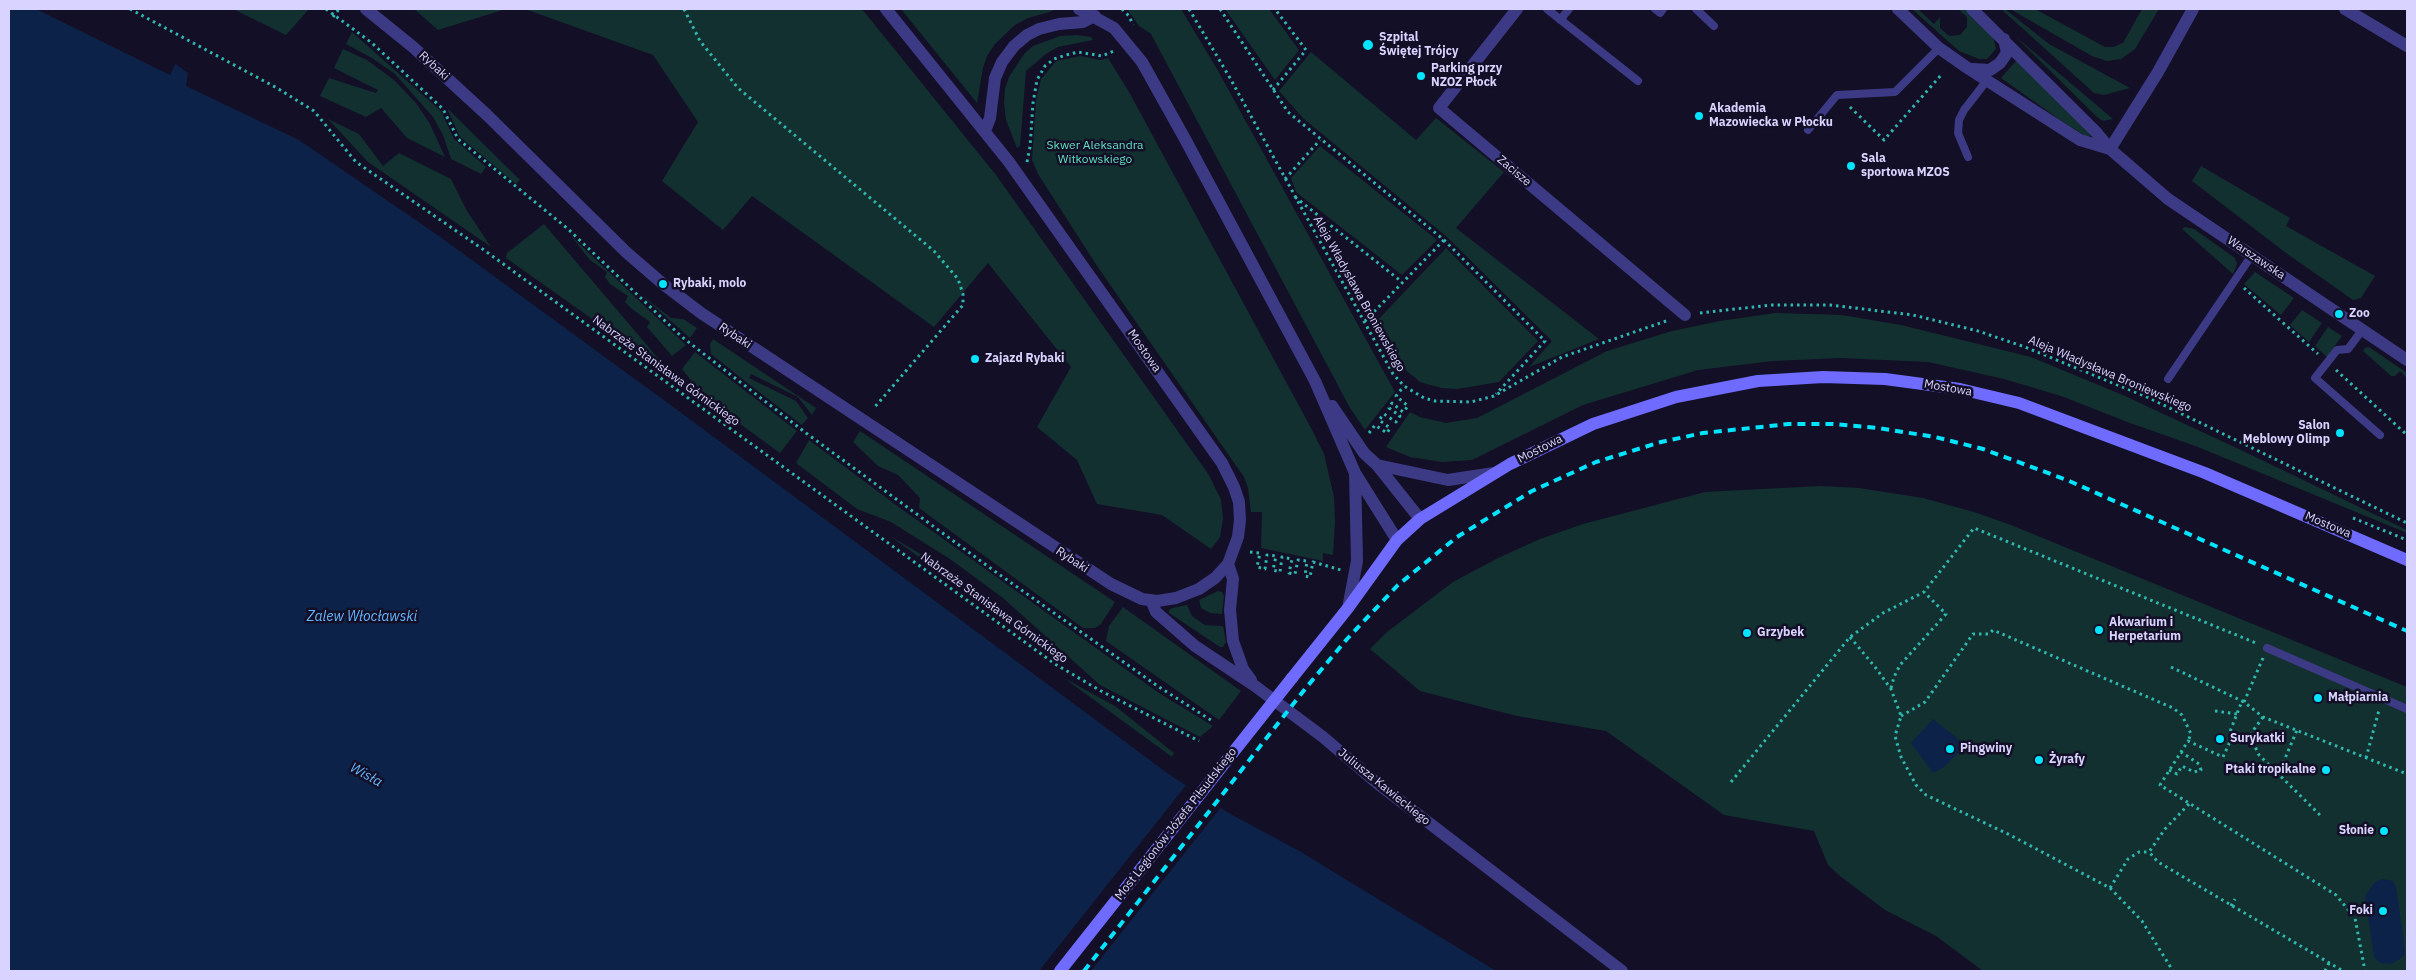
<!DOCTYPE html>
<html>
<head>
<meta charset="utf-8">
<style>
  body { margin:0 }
  #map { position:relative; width:2416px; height:980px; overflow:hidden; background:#130f26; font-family:"IBM Plex Sans",sans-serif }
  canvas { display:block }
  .frame { position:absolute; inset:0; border:10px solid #d9d4ff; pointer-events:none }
</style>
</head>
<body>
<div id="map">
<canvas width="2416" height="980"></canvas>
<div class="frame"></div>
</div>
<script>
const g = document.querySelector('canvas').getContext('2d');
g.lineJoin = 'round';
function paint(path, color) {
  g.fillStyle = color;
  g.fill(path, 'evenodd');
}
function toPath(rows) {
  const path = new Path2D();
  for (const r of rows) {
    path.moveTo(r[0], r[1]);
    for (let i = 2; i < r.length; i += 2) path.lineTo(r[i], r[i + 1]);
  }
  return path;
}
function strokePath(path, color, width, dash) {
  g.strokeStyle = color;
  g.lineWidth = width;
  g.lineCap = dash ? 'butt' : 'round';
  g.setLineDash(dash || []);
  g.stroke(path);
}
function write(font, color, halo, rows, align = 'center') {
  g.font = font + ' "IBM Plex Sans",sans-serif';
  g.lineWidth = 5;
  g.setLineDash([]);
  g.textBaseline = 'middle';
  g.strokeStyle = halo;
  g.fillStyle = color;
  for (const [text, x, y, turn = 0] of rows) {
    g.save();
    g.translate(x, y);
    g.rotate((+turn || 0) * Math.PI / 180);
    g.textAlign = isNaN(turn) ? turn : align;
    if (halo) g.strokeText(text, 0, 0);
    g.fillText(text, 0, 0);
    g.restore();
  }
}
const green = toPath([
  [233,9,309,9,286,35],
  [414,9,506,9,438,30],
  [525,9,862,9,996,175,1209,475,1221,500,1223,519,1220,537,1211,549,1162,515,1097,504,1077,460,1037,427,1071,367,988,263,934,327,752,196,723,230,662,181,698,122,653,55],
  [901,9,1052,9,1053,11,1028,18,1015,25,995,44,987,56,983,68,977,103],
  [1127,9,1181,9,1217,69,1395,392,1365,430,1350,408,1151,34,1139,26],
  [1225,9,1269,9,1299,50,1275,80],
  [1912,9,1918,9,1934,24,1940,17,1940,28,1949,36,1960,35,1967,27,1967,17,1958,9,1948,9,1965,9,1993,36,1996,49,1987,59,1979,59,1959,51],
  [2001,9,2005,9,2049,44,2130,88,2104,95,2094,93],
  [2010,9,2035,9,2105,47,2113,47,2123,43,2142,9,2159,9,2135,49,2121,59,2107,61,2092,56],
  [352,32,441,111,454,139,486,167,481,174,451,159,443,135,433,117,395,74,372,58,346,44],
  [1077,35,1091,37,1093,40,1058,47,1046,54,1026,71,1020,146,1017,148,1006,120,1004,103,1005,89,1009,77,1024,54,1033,46,1060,36],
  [2015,36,2113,119,2103,121,2097,117],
  [343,49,367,60,394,80,416,103,430,124,445,157,407,138,381,108,366,117,320,96,329,78,376,93,378,90,334,68],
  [1311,52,1416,140,1436,118,1504,172,1456,228,1599,339,1529,367,1552,341,1447,237,1304,119,1279,91],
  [1081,56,1100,60,1108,58,1129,92,1310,426,1324,454,1334,497,1335,522,1333,555,1323,553,1323,561,1261,548,1262,512,1251,512,1248,488,1244,477,1097,266,1038,174,1032,160,1036,100,1041,79,1056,61],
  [2016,61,2070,113,2091,136,2087,137,2063,122,2001,78],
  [447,108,520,180,516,184,460,137],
  [328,119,359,134,383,166,399,153,451,179,467,211,491,247,368,162],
  [1320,146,1437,240,1402,275,1296,192,1291,178],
  [2201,166,2290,218,2286,226,2375,276,2361,298,2353,300,2286,253,2192,181],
  [544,224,663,364,658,368,635,351,601,316,595,321,506,258,507,253],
  [2185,227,2194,229,2235,258,2237,264,2233,274,2182,229],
  [571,236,653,314,686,345,672,356,647,327,650,322,632,309,625,302,628,296,610,284,605,277,607,272,590,260],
  [1446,248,1538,341,1499,382,1457,389,1441,388,1420,382,1402,367,1387,349,1375,323],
  [2255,272,2294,298,2281,315,2244,284],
  [639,293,671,318,683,319,697,328,690,338],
  [2302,310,2322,323,2309,342,2290,325],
  [1776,313,1842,315,1901,325,2031,357,2125,396,2241,450,2407,530,2407,533,2198,447,2130,423,2061,396,2004,379,1928,362,1841,358,1773,361,1698,370,1583,405,1472,460,1442,462,1410,457,1386,447,1410,412,1420,417,1446,423,1477,418,1607,351,1672,331,1720,321],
  [2328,327,2342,336,2327,357,2315,346],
  [713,339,816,408,812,415,798,397,751,374,749,378,796,401,808,418,802,425,750,385,711,354,710,344],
  [2369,347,2407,373,2407,378,2400,371,2395,376,2391,376,2363,351,2365,348],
  [695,352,797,431,780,453,707,400,682,369],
  [860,431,1115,602,1101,624,1095,628,1083,628,919,508,920,498,898,475,878,466,853,442],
  [809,440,900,508,1159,693,1213,726,1200,737,1100,685,1003,598,950,559,891,522,857,509,796,463],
  [1820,486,1859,488,1923,498,1974,512,2011,525,2407,687,2407,971,1983,971,1936,936,1885,910,1840,876,1828,865,1814,831,1724,815,1606,731,1517,716,1420,691,1370,649,1387,632,1453,582,1498,558,1540,539,1583,524,1705,492],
  [890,536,929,559,1012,618,1063,662],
  [1218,591,1222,592,1224,596,1222,614,1210,613,1201,608,1199,600],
  [1187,605,1192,616,1205,625,1223,626,1226,642,1223,647,1220,647,1169,613,1169,610,1172,608],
  [1123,607,1241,691,1219,720,1106,641,1109,626],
  [1064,678,1115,706,1174,753,1172,757]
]);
const water = toPath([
  [9,9,111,9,130,31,188,73,186,86,299,140,439,236,672,406,1170,775,1227,812,1301,852,1496,971,9,971],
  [1933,719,1962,742,1958,753,1944,767,1933,773,1911,743],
  [2383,879,2393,881,2396,887,2403,935,2405,954,2400,959,2391,964,2380,963,2374,957,2365,896,2375,882]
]);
const pier = toPath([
  [36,9,111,9,130,31,176,63,170,75],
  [1187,784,1222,806,1091,971,1039,971]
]);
const path = toPath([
  [130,9,277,88,314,111,356,162,484,250,1055,664,1101,691,1199,741],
  [326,9,372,43,443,109,458,139,568,229,682,337,806,433,993,570,1159,687,1214,722],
  [684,9,700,41,738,88,934,251,958,279,963,294,963,305,873,409],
  [1122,9,1129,16,1133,25],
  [1189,9,1230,78,1393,374,1404,386,1424,398,1435,401,1471,402,1494,396,1562,357,1669,320],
  [1220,9,1288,112,1444,240,1545,341,1496,394],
  [333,17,339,9],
  [1273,90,1306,50,1275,9],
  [1850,107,1884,140,1942,74],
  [1027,162,1030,147,1033,103,1037,80,1045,66,1054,59,1066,55,1078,52,1102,56,1114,51],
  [1285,179,1320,140],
  [1295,197,1402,282],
  [2244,288,2318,354],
  [1700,313,1771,305,1830,305,1913,315,1978,331,2025,347,2147,397,2407,523],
  [1365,321,1444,240],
  [2336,370,2407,435],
  [1369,433,1375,425,1387,433,1390,428,1379,420,1384,414,1396,422,1400,416,1389,408,1392,403,1403,412,1408,406,1396,396,1404,386],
  [2353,518,2407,540],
  [1250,552,1260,553,1257,567,1265,569,1267,555,1276,556,1273,570,1280,572,1282,557,1292,559,1289,573,1295,574,1298,560,1307,561,1305,576,1310,577,1313,562,1341,570],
  [1850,637,1875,667,1891,689,1901,716,1895,736,1901,757,1916,785,1926,795,2010,835,2110,888,2128,859,2139,852,2149,852],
  [2263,658,2244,702,2263,717,2407,774],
  [2171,667,2244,702],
  [1891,688,1894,677,1900,665,1946,614,1924,592],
  [2215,711,2237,714],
  [1901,716,1925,702,1973,634,1989,634,1993,630,2173,708,2182,715,2191,734,2188,741],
  [2263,717,2244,743,2232,737,2223,757,2188,741,2160,785,2336,895,2355,918,2365,971],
  [2250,736,2259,755,2322,817],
  [2232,737,2230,733,2231,729,2242,701],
  [2366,758,2379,710],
  [2169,770,2177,774,2182,766,2194,772,2201,770,2199,764,2181,752],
  [2278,775,2297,730],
  [1731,782,1850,637,1883,613,1924,592,1974,528,2256,643],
  [2189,804,2165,829,2149,852,2158,862,2343,971],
  [2110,888,2142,921,2173,971],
  [2231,906,2235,899],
  [2325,971,2329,963]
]);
const lane = toPath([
  [1547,9,1638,81],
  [1655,9,1660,13,1663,9],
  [1696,9,1714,26],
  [1560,20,1569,9],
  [1808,130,1837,95,1895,92,1939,48],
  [1968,157,1958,133,1959,120,1964,110,1988,79],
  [2363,329,2348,349,2337,350,2315,378,2380,435],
  [2168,379,2252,255],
  [2267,648,2407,709]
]);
const street = toPath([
  [366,9,413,47,487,115,626,252,663,284,701,313,1111,584,1142,599,1157,601,1176,598,1199,589,1215,578,1228,564,1238,537,1240,520,1239,502,1234,487,1222,463,1009,162,886,9],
  [1079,9,1114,28,1142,62,1185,139,1315,381,1355,473,1397,540],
  [1517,9,1439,108,1685,315],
  [1898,9,1939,48,1969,69,2080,140,2110,149],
  [1972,9,2096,132,2110,149,2168,199,2407,360],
  [2345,9,2407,46],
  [1972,69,1990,70,2000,63,2007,53,2004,39],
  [985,131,990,118,995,78,1002,62,1014,46,1027,35,1039,29,1059,24,1083,22,1095,16],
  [2110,149,2158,72,2193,9],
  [1332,406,1364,453,1377,465,1420,519],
  [1377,465,1448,480,1494,473],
  [1228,564,1233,579,1230,610,1233,641,1243,669,1251,680],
  [1151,600,1156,612,1195,646,1255,686,1323,737,1377,783,1622,971],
  [1348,608,1357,561,1355,473]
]);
const secondary = toPath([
  [1292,678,1348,608,1397,540,1420,519,1510,464,1593,424,1676,397,1758,381,1823,377,1885,379,1960,389,2019,403,2205,473,2407,560]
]);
const rail = toPath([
  [1084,971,1305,689,1347,639,1398,585,1457,537,1532,491,1596,462,1661,442,1703,433,1789,424,1833,424,1878,428,1935,437,1983,449,2067,480,2407,631]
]);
const secondaryBridge = toPath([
  [1060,971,1292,678]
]);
const markers = [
  [1368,45,6,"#00e5ff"],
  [1421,76,5,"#00e5ff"],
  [1699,116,5,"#00e5ff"],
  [1851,166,5,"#00e5ff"],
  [663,284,5,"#00e5ff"],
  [2339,314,5,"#00e5ff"],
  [975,359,5,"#00e5ff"],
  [2340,433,5,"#00e5ff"],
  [2099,630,5,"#00e5ff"],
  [1747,633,5,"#00e5ff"],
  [2318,698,5,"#00e5ff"],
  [2220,739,5,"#00e5ff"],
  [1950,749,5,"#00e5ff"],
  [2039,760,5,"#00e5ff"],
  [2326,770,5,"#00e5ff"],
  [2384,831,5,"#00e5ff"],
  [2383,911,5,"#00e5ff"]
];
const poiNames = [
  ["Szpital",1379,38],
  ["Świętej Trójcy",1379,52],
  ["Parking przy",1431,69],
  ["NZOZ Płock",1431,83],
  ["Akademia",1709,109],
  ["Mazowiecka w Płocku",1709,123],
  ["Sala",1861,159],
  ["sportowa MZOS",1861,173],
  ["Rybaki, molo",673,284],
  ["Zoo",2349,314],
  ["Zajazd Rybaki",985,359],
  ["Salon",2330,426,"right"],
  ["Meblowy Olimp",2330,440,"right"],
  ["Akwarium i",2109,623],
  ["Herpetarium",2109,637],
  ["Grzybek",1757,633],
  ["Małpiarnia",2328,698],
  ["Surykatki",2230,739],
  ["Pingwiny",1960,749],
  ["Żyrafy",2049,760],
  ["Ptaki tropikalne",2316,770,"right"],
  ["Słonie",2374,831,"right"],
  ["Foki",2373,911,"right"]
];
const streetNames = [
  ["Rybaki",434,66,43],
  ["Zacisze",1514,171,40],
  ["Warszawska",2256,258,34],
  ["Aleja Władysława Broniewskiego",1359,294,61],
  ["Rybaki",735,336,34],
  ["Mostowa",1144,351,55],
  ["Nabrzeże Stanisława Górnickiego",666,371,36],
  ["Aleja Władysława Broniewskiego",2110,374,23],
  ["Mostowa",1948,388,10],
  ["Mostowa",1540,449,-27],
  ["Mostowa",2328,525,23],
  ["Rybaki",1072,560,34],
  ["Nabrzeże Stanisława Górnickiego",994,608,36],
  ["Juliusza Kawieckiego",1384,787,39],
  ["Most Legionów Józefa Piłsudskiego",1176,824,-52]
];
const parkNames = [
  ["Skwer Aleksandra",1095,146],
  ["Witkowskiego",1095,160]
];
const waterNames = [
  ["Zalew Włocławski",362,617],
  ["Wisła",366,775,29]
];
paint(green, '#12302f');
paint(water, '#0c2248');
paint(pier, '#130f26');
strokePath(path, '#2fb8b0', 3, [2.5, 4]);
strokePath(lane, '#3d3a85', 8);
strokePath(street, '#3d3a85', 12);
strokePath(secondary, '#6f6bff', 12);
strokePath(rail, '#00e5ff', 4, [8, 6]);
strokePath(secondaryBridge, '#6f6bff', 12);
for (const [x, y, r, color] of markers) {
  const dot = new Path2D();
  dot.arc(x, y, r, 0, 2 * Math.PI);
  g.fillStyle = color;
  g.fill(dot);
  strokePath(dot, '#130f26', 2);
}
write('bold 12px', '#d9d4ff', '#130f26', poiNames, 'left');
write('12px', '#d9d4ff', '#130f26', streetNames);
write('12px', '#5fe0c0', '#130f26', parkNames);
write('italic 14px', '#62b6ff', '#130f26', waterNames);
</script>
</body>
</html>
